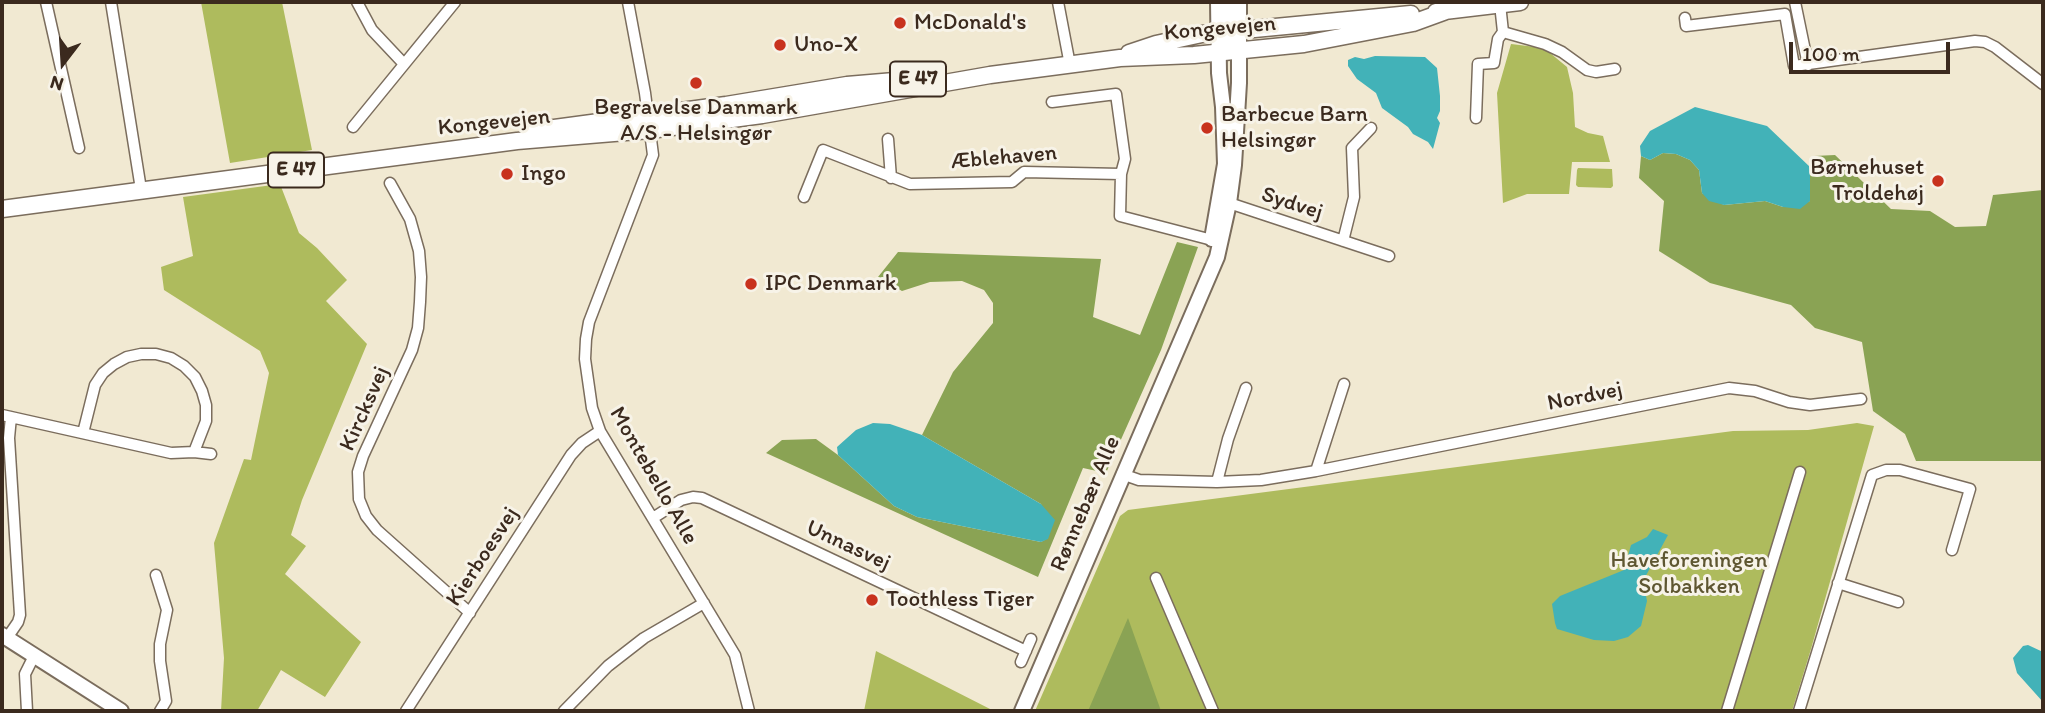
<!DOCTYPE html>
<html>
<head>
<meta charset="utf-8">
<style>
  body { margin:0 }
  #map { position:relative; width:2045px; height:713px; overflow:hidden; background:#f1e9d2; font-family:Itim,sans-serif }
  canvas { display:block }
  .frame { position:absolute; inset:0; border:4px solid #3b2a1e; pointer-events:none }
  .north { position:absolute; left:28px; top:28px; width:70px; height:70px; -webkit-text-stroke:5px #f7f3e8; paint-order:stroke; rotate:197deg; font-size:19px; font-weight:700; line-height:28px; text-align:center; color:#3b2a1e }
  .north::after { content:''; display:block; margin:auto; width:24px; height:32px; background:#3b2a1e; clip-path:polygon(50% 0,100% 100%,50% 72%,0 100%) }
  .scale { position:absolute; left:1789px; top:42px; width:161px; height:32px; box-sizing:border-box; border:4px solid #3b2a1e; border-top:0; padding-left:9px; font-size:21px; line-height:24px; white-space:nowrap; color:#3b2a1e; -webkit-text-stroke:5px #f7f3e8; paint-order:stroke }
</style>
</head>
<body>
<div id="map">
<canvas width="2045" height="713"></canvas>
<div class="frame"></div>
<div class="north">N</div>
<div class="scale">100 m</div>
</div>
<script>
const g = document.querySelector('canvas').getContext('2d');
g.lineJoin = 'round';
function paint(path, color) {
  g.fillStyle = color;
  g.fill(path, 'evenodd');
}
function toPath(rows) {
  const path = new Path2D();
  for (const r of rows) {
    path.moveTo(r[0], r[1]);
    for (let i = 2; i < r.length; i += 2) path.lineTo(r[i], r[i + 1]);
  }
  return path;
}
function strokePath(path, color, width, dash) {
  g.strokeStyle = color;
  g.lineWidth = width;
  g.lineCap = dash ? 'butt' : 'round';
  g.setLineDash(dash || []);
  g.stroke(path);
}
function write(font, color, halo, rows, align = 'center') {
  g.font = font + ' Itim,sans-serif';
  g.lineWidth = 6;
  g.setLineDash([]);
  g.textBaseline = 'middle';
  g.strokeStyle = halo;
  g.fillStyle = color;
  for (const [text, x, y, turn = 0] of rows) {
    g.save();
    g.translate(x, y);
    g.rotate((+turn || 0) * Math.PI / 180);
    g.textAlign = isNaN(turn) ? turn : align;
    if (halo) g.strokeText(text, 0, 0);
    g.fillText(text, 0, 0);
    g.restore();
  }
}
const green = toPath([
  [201,2,282,2,312,150,230,163],
  [1511,44,1544,48,1567,67,1573,93,1575,127,1588,133,1603,136,1610,162,1572,162,1569,194,1527,194,1503,203,1497,93],
  [1578,168,1612,169,1613,186,1611,188,1578,187,1576,185,1577,170],
  [280,184,299,233,317,248,347,280,326,301,367,344,302,500,291,535,306,546,285,574,361,642,325,697,281,670,257,711,221,711,224,658,214,543,244,459,251,460,269,373,260,351,164,290,161,267,193,256,183,197],
  [1857,423,1874,426,1811,649,1792,711,1035,711,1120,516,1128,510,1733,431,1808,430],
  [876,651,994,711,864,711]
]);
const forest = toPath([
  [1663,153,1676,154,1690,160,1699,170,1702,193,1724,205,1765,201,1783,207,1810,201,1810,167,1814,156,1835,155,1891,209,1930,211,1955,227,1986,226,1993,195,2043,190,2043,461,1916,461,1905,434,1873,411,1862,342,1815,328,1791,305,1710,283,1659,251,1664,201,1639,178,1641,156,1650,160],
  [1177,242,1198,247,1161,350,1106,473,1083,468,1038,577,766,453,782,440,816,439,838,455,894,506,917,517,1041,542,1048,538,1041,504,922,435,953,372,993,323,993,303,984,290,962,281,930,282,902,291,878,277,898,252,1101,259,1093,317,1140,335],
  [1128,618,1161,711,1088,711]
]);
const water = toPath([
  [1375,56,1425,57,1437,68,1440,96,1440,111,1437,118,1440,123,1433,149,1428,142,1413,134,1408,127,1382,108,1376,93,1357,79,1348,66,1348,60,1355,57,1364,59],
  [1695,107,1767,126,1810,167,1810,201,1800,209,1783,207,1765,201,1724,205,1709,201,1702,193,1699,170,1690,160,1676,154,1663,153,1650,160,1641,156,1640,146,1650,131],
  [873,423,890,424,922,435,1041,504,1055,520,1048,539,1041,542,917,517,894,506,838,455,837,447,856,430],
  [1653,529,1668,535,1643,581,1647,601,1641,626,1628,637,1614,641,1594,640,1557,629,1555,623,1552,604,1560,596,1624,570,1631,545,1647,537],
  [2028,645,2043,652,2043,702,2017,673,2013,658,2023,646]
]);
const street = toPath([
  [46,2,79,148],
  [111,2,140,183,138,191],
  [357,2,372,30,404,64],
  [628,2,645,93,653,155,589,322,586,339,585,359,592,408,600,431,735,655,749,711],
  [1058,2,1070,65],
  [1795,2,1808,65],
  [1685,18,1686,26,1785,14,1794,66,1975,41,1985,42,1995,47,2043,84],
  [1503,32,1545,44,1562,52,1587,70,1596,72,1615,69],
  [1052,102,1116,94,1125,159,1121,174,1120,216,1216,241],
  [1476,118,1478,64,1494,63,1498,39,1503,32,1500,4],
  [353,127,455,2],
  [888,139,891,178],
  [390,183,410,219,419,251,421,277,420,302,418,328,412,350,363,456,358,472,359,499,366,516,377,530,470,613],
  [804,197,823,150,910,184,1012,182,1024,172,1121,174],
  [1229,203,1389,256],
  [1343,241,1354,197,1352,148,1371,128],
  [2,415,171,453,194,452,211,454],
  [83,433,95,385,103,373,114,364,127,357,141,354,156,354,171,358,184,366,195,377,202,391,206,405,206,421,194,452],
  [1316,471,1344,384],
  [1122,474,1139,480,1217,482,1261,480,1316,471,1729,388,1755,391,1789,402,1810,405,1861,399],
  [1217,482,1228,439,1246,388],
  [653,518,681,500,693,497,702,498,1026,651],
  [156,575,167,610,160,644,160,661,166,701,160,711],
  [1156,578,1213,711],
  [1838,583,1898,602],
  [7,638,18,622,20,615,9,438,11,417],
  [1021,662,1031,639],
  [27,711,25,674,34,656],
  [406,711,571,455,582,443,600,431],
  [564,711,608,666,644,638,704,603],
  [1727,711,1800,472],
  [1799,711,1872,475,1886,470,1900,470,1970,489,1952,550]
]);
const secondary = toPath([
  [1228,2,1229,31,1232,42],
  [1212,239,1225,164,1223,107,1219,73,1218,2],
  [2,635,121,711],
  [1022,711,1217,257,1229,203,1234,165,1239,83,1239,2]
]);
const primary = toPath([
  [1436,12,1520,2],
  [1129,53,1156,44,1202,34,1411,14],
  [532,131,726,105,847,85,918,79],
  [2,209,517,141,650,130,762,115,990,75,1120,58,1194,55,1304,44,1413,23,1446,11]
]);
const markers = [
  [900,23,7,"#c8321e"],
  [780,45,7,"#c8321e"],
  [696,83,7,"#c8321e"],
  [1207,128,7,"#c8321e"],
  [507,174,7,"#c8321e"],
  [1938,181,7,"#c8321e"],
  [751,284,7,"#c8321e"],
  [872,600,7,"#c8321e"]
];
const shields = [
  [918,79,56],
  [296,170,56]
];
const shieldNames = [
  ["E 47",918,79],
  ["E 47",296,170]
];
const poiNames = [
  ["McDonald's",914,23],
  ["Uno-X",794,45],
  ["Begravelse Danmark",696,108,"center"],
  ["A/S - Helsingør",696,134,"center"],
  ["Barbecue Barn",1221,115],
  ["Helsingør",1221,141],
  ["Børnehuset",1924,168,"right"],
  ["Troldehøj",1924,194,"right"],
  ["Ingo",521,174],
  ["IPC Denmark",765,284],
  ["Toothless Tiger",886,600]
];
const streetNames = [
  ["Kongevejen",1220,29,-5],
  ["Kongevejen",494,123,-6],
  ["Æblehaven",1004,158,-5],
  ["Sydvej",1292,204,18],
  ["Nordvej",1585,397,-11],
  ["Kircksvej",365,409,-66],
  ["Montebello Alle",653,476,60],
  ["Rønnebær Alle",1086,504,-67],
  ["Unnasvej",848,546,25],
  ["Kierboesvej",483,557,-57]
];
const parkNames = [
  ["Haveforeningen",1689,561],
  ["Solbakken",1689,587]
];
paint(green, '#aebb5d');
paint(forest, '#8aa354');
paint(water, '#42b2b8');
strokePath(street, '#7b6d5d', 13);
strokePath(secondary, '#7b6d5d', 18);
strokePath(primary, '#7b6d5d', 19);
strokePath(street, '#fff', 10);
strokePath(secondary, '#fff', 14);
strokePath(primary, '#fff', 16);
for (const [x, y, r, color] of markers) {
  const dot = new Path2D();
  dot.arc(x, y, r, 0, 2 * Math.PI);
  g.fillStyle = color;
  g.fill(dot);
  strokePath(dot, '#f7f3e8', 2.5);
}
for (const [x, y, w] of shields) {
  const box = new Path2D();
  box.roundRect(x - w / 2, y - 17.5, w, 35, 5);
  g.fillStyle = '#f7f3e8';
  g.fill(box);
  strokePath(box, '#3b2a1e', 2);
}
write('bold 21px', '#3b2a1e', null, shieldNames);
write('23px', '#3b2a1e', '#f7f3e8', poiNames, 'left');
write('23px', '#3b2a1e', '#f7f3e8', streetNames);
write('23px', '#5e5631', '#f7f3e8', parkNames);
</script>
</body>
</html>
